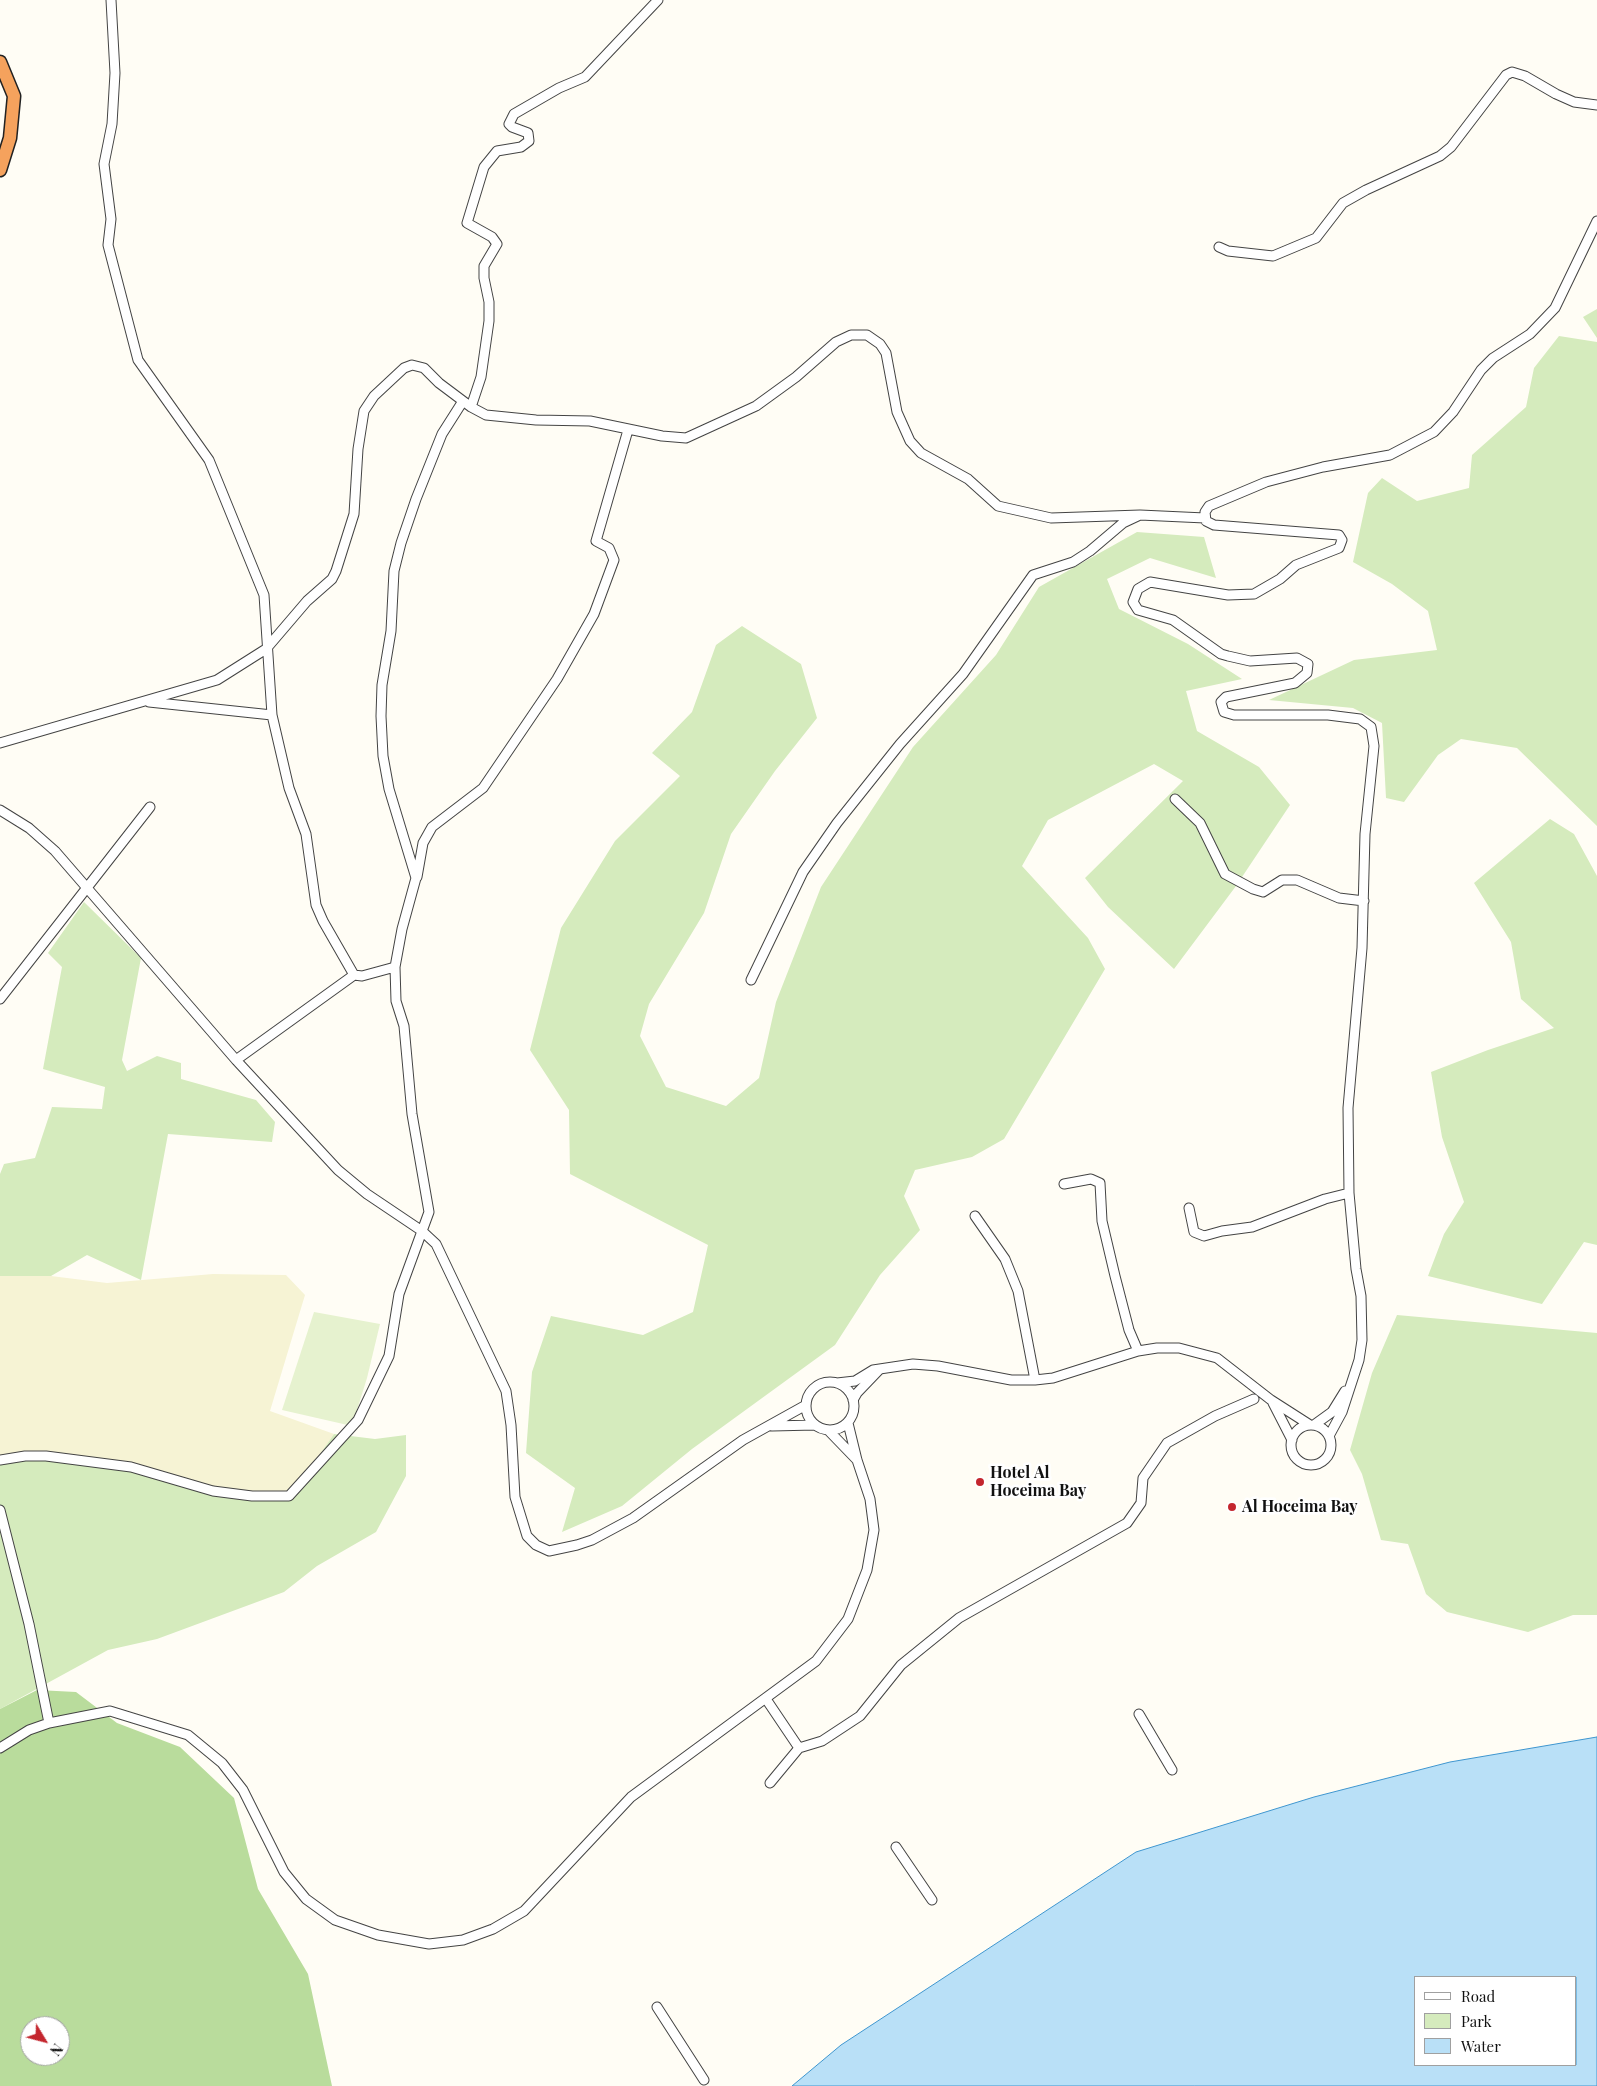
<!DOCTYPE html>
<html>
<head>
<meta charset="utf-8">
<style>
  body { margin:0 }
  #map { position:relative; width:1597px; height:2086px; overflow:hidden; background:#fffdf5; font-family:"Playfair Display",serif }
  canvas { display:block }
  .legend { position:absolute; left:1414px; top:1976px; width:162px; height:90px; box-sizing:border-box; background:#fff; border:1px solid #a0a0a0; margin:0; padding:6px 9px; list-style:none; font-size:15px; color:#111 }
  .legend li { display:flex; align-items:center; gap:10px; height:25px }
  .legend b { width:25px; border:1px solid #a0a0a0 }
  .north { position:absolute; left:20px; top:2016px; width:50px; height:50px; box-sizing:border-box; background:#fff; border:1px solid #a0a0a0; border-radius:50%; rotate:127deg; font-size:14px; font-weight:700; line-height:20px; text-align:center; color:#111 }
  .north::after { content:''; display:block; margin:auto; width:18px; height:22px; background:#c4262e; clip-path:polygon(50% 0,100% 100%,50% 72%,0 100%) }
</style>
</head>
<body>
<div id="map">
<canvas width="1597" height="2086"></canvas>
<ul class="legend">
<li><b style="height:6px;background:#fff"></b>Road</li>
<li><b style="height:14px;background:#d5ebbd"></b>Park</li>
<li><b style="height:14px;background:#b9e0f7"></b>Water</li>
</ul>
<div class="north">N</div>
</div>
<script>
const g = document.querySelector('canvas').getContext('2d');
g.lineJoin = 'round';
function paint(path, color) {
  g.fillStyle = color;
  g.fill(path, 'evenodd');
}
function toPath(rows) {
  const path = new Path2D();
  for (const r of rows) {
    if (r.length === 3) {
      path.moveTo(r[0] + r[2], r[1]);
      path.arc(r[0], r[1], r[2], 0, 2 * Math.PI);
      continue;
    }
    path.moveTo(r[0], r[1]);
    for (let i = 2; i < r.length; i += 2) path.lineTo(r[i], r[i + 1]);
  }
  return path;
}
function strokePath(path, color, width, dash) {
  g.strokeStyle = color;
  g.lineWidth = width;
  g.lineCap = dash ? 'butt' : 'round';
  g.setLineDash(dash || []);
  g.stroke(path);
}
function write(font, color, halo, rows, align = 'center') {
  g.font = font + ' "Playfair Display",serif';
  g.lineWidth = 5;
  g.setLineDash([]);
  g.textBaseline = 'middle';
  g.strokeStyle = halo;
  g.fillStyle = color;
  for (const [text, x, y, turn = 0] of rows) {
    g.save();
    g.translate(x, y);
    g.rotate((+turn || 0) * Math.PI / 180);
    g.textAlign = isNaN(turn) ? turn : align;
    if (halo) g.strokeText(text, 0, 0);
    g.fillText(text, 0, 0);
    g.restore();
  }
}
const farmland = toPath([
  [213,1274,286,1275,305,1295,270,1411,334,1434,291,1496,224,1489,0,1458,0,1276,51,1276,107,1283]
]);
const green = toPath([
  [1597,309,1597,338,1583,317],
  [1559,336,1597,342,1597,826,1517,748,1461,739,1438,755,1404,802,1386,798,1382,723,1353,708,1269,700,1354,660,1437,650,1428,611,1392,584,1353,562,1368,493,1382,478,1417,501,1469,488,1472,455,1526,407,1534,368],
  [1137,532,1204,537,1216,578,1150,558,1107,579,1119,609,1188,644,1242,679,1186,691,1197,731,1259,767,1290,805,1236,886,1174,969,1108,907,1085,878,1183,781,1154,764,1048,820,1022,866,1088,938,1105,969,1004,1139,972,1157,915,1170,904,1196,920,1230,880,1275,835,1345,692,1449,622,1506,562,1532,575,1488,526,1453,532,1372,551,1316,643,1335,693,1312,708,1245,570,1174,569,1110,530,1050,561,928,615,841,680,776,652,753,692,712,716,645,742,626,801,664,817,718,775,771,731,834,704,913,649,1004,640,1036,666,1087,726,1106,759,1078,776,1002,821,887,913,747,996,655,1039,587],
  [1550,819,1574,834,1597,876,1597,1245,1584,1242,1542,1304,1428,1276,1444,1234,1464,1202,1442,1137,1431,1072,1488,1050,1554,1028,1521,999,1511,942,1474,883],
  [84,902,141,958,122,1060,127,1071,157,1056,181,1063,181,1079,256,1100,275,1122,272,1142,168,1134,141,1280,87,1255,51,1276,0,1276,0,1174,4,1164,35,1158,52,1107,102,1109,105,1087,43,1069,62,967,48,953],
  [1397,1315,1597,1333,1597,1615,1573,1615,1528,1632,1447,1612,1426,1594,1408,1544,1381,1540,1362,1474,1350,1450,1372,1373],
  [334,1434,375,1439,406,1435,406,1476,376,1532,317,1566,284,1592,157,1639,108,1650,0,1709,0,1458,120,1463,224,1489,291,1496]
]);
const forest = toPath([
  [37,1690,76,1692,117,1723,180,1747,234,1798,258,1889,308,1974,332,2086,0,2086,0,1709],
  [30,2026,60,2026,60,2056,30,2056]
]);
const pitch = toPath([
  [314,1312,380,1324,367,1378,352,1426,282,1410]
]);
const water = toPath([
  [1597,1737,1597,2086,792,2086,841,2045,1136,1852,1314,1797,1450,1762,1597,1737],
  [1416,1977,1576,1977,1576,2065,1416,2065,1416,1977]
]);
const minor = toPath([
  [111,0,115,73,112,124,104,164,111,219,108,245,138,360,209,460,264,595,272,715,289,788,306,834,316,905,323,921,354,975],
  [1219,247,1228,251,1273,256,1316,238,1343,203,1366,190,1440,156,1451,147,1506,75,1512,72,1525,76,1556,94,1574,102,1597,105],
  [471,407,481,377,489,321,489,302,484,278,484,266,497,244,492,237,467,223,484,167,497,151,521,147,529,141,528,133,512,127,509,124,514,114,559,88,585,77,658,0],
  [149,702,272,715],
  [0,743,217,680,266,649,307,601,332,579,336,571,354,514,358,449,364,411,374,396,404,368,412,365,424,368,439,383,471,407,486,415,536,420,590,421,662,436,686,438,756,406,796,377,836,342,851,335,867,335,880,344,886,353,897,412,910,441,921,453,968,479,998,506,1051,518,1140,515],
  [1175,799,1200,823,1225,874,1253,889,1263,892,1282,880,1297,880,1339,898,1364,901],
  [0,810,29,828,55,851,236,1060,338,1170,367,1194,422,1231,436,1244,506,1391,511,1425,515,1497,527,1536,536,1545,549,1551,577,1545,592,1540,633,1518,743,1440,806,1405],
  [417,877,423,843,432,827,483,788,557,679,594,614,614,560,609,548,596,541,628,430],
  [751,980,803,872,837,823,900,744,963,674,1033,575,1073,562,1090,551,1123,523,1140,515,1205,518],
  [0,999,150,807],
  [236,1060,354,975,362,976,395,967],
  [1064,1184,1091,1179,1100,1183,1102,1221,1115,1276,1129,1330,1138,1351],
  [1189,1208,1194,1232,1204,1236,1222,1231,1252,1227,1325,1199,1349,1193],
  [975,1216,1005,1259,1018,1291,1035,1380],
  [830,1406,24],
  [837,1383,855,1381,873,1370,913,1364,938,1366,1011,1380,1035,1380,1053,1378,1138,1351,1157,1348,1179,1348,1217,1358,1271,1400,1310,1425],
  [853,1400,857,1393,880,1369],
  [1273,1403,1292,1440],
  [1314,1425,1332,1412,1345,1391],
  [1311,1445,20],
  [772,1426,815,1425],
  [828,1430,857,1460],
  [1329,1436,1342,1412,1359,1360,1362,1340,1361,1296,1356,1269,1349,1193,1348,1108,1362,948,1365,834,1374,746,1371,727,1360,719,1328,715,1234,715,1224,712,1221,702,1226,697,1295,683,1307,673,1308,664,1297,658,1250,661,1228,656,1221,654,1173,620,1138,610,1133,602,1138,589,1150,582,1228,595,1254,594,1280,579,1296,565,1339,548,1342,540,1339,535,1214,525,1206,521,1205,512,1209,506,1266,482,1323,467,1390,455,1434,432,1453,412,1481,370,1493,358,1530,334,1555,308,1597,221],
  [0,1460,25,1456,46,1456,131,1467,213,1491,252,1496,289,1496,358,1420,389,1356,399,1294,429,1212,412,1114,404,1026,396,1001,395,967,402,929,416,878,389,789,383,756,381,716,382,685,391,631,394,571,401,543,416,499,442,434,463,401],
  [0,1510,29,1624,49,1723],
  [766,1699,799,1748],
  [1139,1714,1172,1770],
  [0,1748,29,1730,49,1723,110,1711,188,1735,222,1763,243,1790,284,1872,306,1899,335,1920,378,1935,429,1944,463,1940,493,1929,524,1911,631,1797,816,1661,848,1619,867,1570,874,1530,870,1499,857,1460,848,1423],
  [770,1783,799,1748,822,1741,860,1716,901,1665,959,1618,1127,1523,1141,1503,1143,1478,1167,1443,1215,1416,1254,1399],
  [896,1847,932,1900],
  [657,2007,704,2080]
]);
const highway = toPath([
  [0,62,14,96,10,138,0,170]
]);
const markers = [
  [980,1482,5,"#c4262e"],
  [1232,1507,5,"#c4262e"]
];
const poiNames = [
  ["Hotel Al",990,1473],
  ["Hoceima Bay",990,1491],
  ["Al Hoceima Bay",1242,1507]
];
paint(farmland, '#f6f3d4');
paint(green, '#d5ebbd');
paint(forest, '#b9dc9c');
paint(pitch, '#e6f2cf');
paint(water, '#b9e0f7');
strokePath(water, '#3f96cf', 1);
strokePath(minor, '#444', 11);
strokePath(highway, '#222', 15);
strokePath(minor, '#fff', 9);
strokePath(highway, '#f5a25d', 12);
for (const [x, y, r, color] of markers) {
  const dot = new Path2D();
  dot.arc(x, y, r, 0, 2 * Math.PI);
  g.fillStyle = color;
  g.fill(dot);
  strokePath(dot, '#fff', 2);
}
write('bold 16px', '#111', '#fff', poiNames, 'left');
</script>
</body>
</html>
